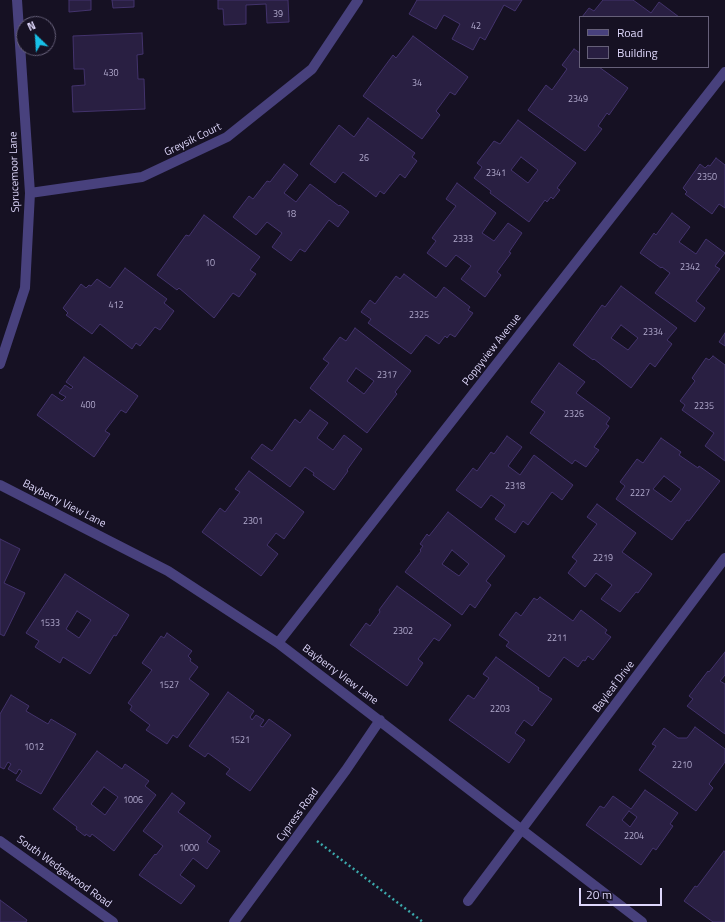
<!DOCTYPE html>
<html>
<head>
<meta charset="utf-8">
<style>
  body { margin:0 }
  #map { position:relative; width:725px; height:922px; overflow:hidden; background:#161123; font-family:"Titillium Web",sans-serif }
  canvas { display:block }
  .legend { position:absolute; left:579px; top:16px; width:130px; height:52px; box-sizing:border-box; background:#161123; border:1px solid #666079; margin:0; padding:5px 7px; list-style:none; font-size:12px; color:#ded7fb }
  .legend li { display:flex; align-items:center; gap:8px; height:20px }
  .legend b { width:20px; border:1px solid #666079 }
  .north { position:absolute; left:16px; top:16px; width:40px; height:40px; box-sizing:border-box; background:#161123; border:1px solid #666079; border-radius:50%; rotate:335deg; font-size:11px; font-weight:700; line-height:16px; text-align:center; color:#ded7fb }
  .north::after { content:''; display:block; margin:auto; width:14px; height:18px; background:#17c0e7; clip-path:polygon(50% 0,100% 100%,50% 72%,0 100%) }
  .scale { position:absolute; left:579px; top:888px; width:83px; height:18px; box-sizing:border-box; border:2px solid #ded7fb; border-top:0; padding-left:5px; font-size:12px; line-height:14px; white-space:nowrap; color:#ded7fb; -webkit-text-stroke:3px #161123; paint-order:stroke }
</style>
</head>
<body>
<div id="map">
<canvas width="725" height="922"></canvas>
<ul class="legend">
<li><b style="height:5px;background:#48417d"></b>Road</li>
<li><b style="height:11px;background:#291f42"></b>Building</li>
</ul>
<div class="north">N</div>
<div class="scale">20 m</div>
</div>
<script>
const g = document.querySelector('canvas').getContext('2d');
g.lineJoin = 'round';
function paint(path, color) {
  g.fillStyle = color;
  g.fill(path, 'evenodd');
}
function toPath(rows) {
  const path = new Path2D();
  for (const r of rows) {
    path.moveTo(r[0], r[1]);
    for (let i = 2; i < r.length; i += 2) path.lineTo(r[i], r[i + 1]);
  }
  return path;
}
function strokePath(path, color, width, dash) {
  g.strokeStyle = color;
  g.lineWidth = width;
  g.lineCap = dash ? 'butt' : 'round';
  g.setLineDash(dash || []);
  g.stroke(path);
}
function write(font, color, halo, rows, align = 'center') {
  g.font = font + ' "Titillium Web",sans-serif';
  g.lineWidth = 3;
  g.setLineDash([]);
  g.textBaseline = 'middle';
  g.strokeStyle = halo;
  g.fillStyle = color;
  for (const [text, x, y, turn = 0] of rows) {
    g.save();
    g.translate(x, y);
    g.rotate((+turn || 0) * Math.PI / 180);
    g.textAlign = isNaN(turn) ? turn : align;
    if (halo) g.strokeText(text, 0, 0);
    g.fillText(text, 0, 0);
    g.restore();
  }
}
const building = toPath([
  [69,0,91,0,91,10,69,12,69,0],
  [112,0,134,0,134,7,113,8,112,0],
  [218,0,288,0,289,22,267,23,266,4,246,5,246,24,224,25,223,9,218,9,218,0],
  [417,0,522,0,515,11,504,5,485,40,480,37,473,50,452,39,460,24,444,15,436,29,409,14,417,0],
  [603,0,633,0,651,13,659,2,679,17,582,17,589,8,594,11,603,0],
  [142,33,143,54,137,55,138,79,144,79,145,109,73,112,72,86,85,85,84,69,74,69,73,36,142,33],
  [413,36,468,77,455,95,450,92,436,111,440,115,422,139,363,96,393,55,396,58,413,36],
  [574,49,580,53,580,67,599,67,628,88,609,115,607,113,598,126,602,129,585,151,528,110,546,85,552,90,567,69,562,65,574,49],
  [368,118,415,153,412,157,417,161,405,178,400,174,384,194,380,191,376,197,343,172,335,183,310,164,339,125,354,137,368,118],
  [518,120,576,163,557,188,560,190,553,199,551,197,547,202,545,200,529,222,490,193,491,191,474,178,482,167,477,163,494,141,500,144,518,120],
  [521,157,538,170,528,183,511,170,521,157],
  [716,158,725,165,725,208,719,204,712,214,685,194,687,192,683,188,700,164,705,168,708,165,710,166,716,158],
  [284,164,298,175,284,193,296,202,310,184,339,206,340,205,349,212,338,227,329,220,305,252,300,249,291,261,272,247,282,233,267,222,256,235,233,217,249,196,253,199,267,181,270,182,284,164],
  [457,183,496,213,482,233,494,241,508,223,522,233,509,252,511,253,497,272,501,275,485,297,461,279,471,266,456,255,446,267,427,253,436,241,432,238,456,206,446,199,457,183],
  [672,213,690,227,679,242,696,254,706,239,725,253,715,266,720,269,696,301,705,308,695,322,655,293,670,273,662,267,661,268,640,253,654,233,656,235,672,213],
  [204,215,260,257,250,270,256,274,239,297,233,293,214,318,179,288,177,290,157,275,186,235,189,236,204,215],
  [125,268,167,299,164,303,174,311,160,330,155,327,140,346,136,343,132,349,100,324,92,334,66,315,68,313,63,308,81,284,86,288,89,285,91,286,97,279,110,288,125,268],
  [404,274,436,298,444,287,470,307,468,310,473,313,455,337,450,334,447,338,445,336,439,344,426,335,411,354,368,323,371,319,361,312,370,300,375,304,396,276,400,279,404,274],
  [621,286,677,328,667,340,672,344,655,367,650,363,631,388,594,359,593,360,573,345,602,305,605,307,621,286],
  [621,325,638,338,628,350,611,338,621,325],
  [355,328,411,371,395,392,397,394,367,433,310,388,329,363,323,359,340,337,346,341,355,328],
  [356,368,374,381,364,394,347,381,356,368],
  [725,333,725,346,719,342,725,333],
  [713,356,725,365,725,461,705,446,714,433,682,410,685,405,680,401,695,381,692,378,706,358,709,360,713,356],
  [84,357,138,396,126,413,121,410,105,431,110,434,94,457,37,415,52,394,62,401,66,397,59,393,65,385,71,389,73,387,66,382,84,357],
  [559,363,585,382,576,393,610,418,606,424,609,426,594,447,599,450,586,467,575,460,572,464,530,433,545,412,531,402,559,363],
  [310,410,328,423,317,438,333,450,344,435,362,449,347,470,348,471,334,490,313,475,314,473,305,467,290,487,251,458,262,444,272,451,295,419,300,423,310,410],
  [507,436,522,447,508,466,520,475,534,455,573,485,562,500,552,492,528,525,523,521,515,533,495,519,505,505,491,495,481,508,456,490,473,468,477,471,491,452,494,454,507,436],
  [661,438,681,452,679,455,698,468,699,466,720,481,689,521,687,520,672,540,616,499,625,486,620,482,637,459,643,463,661,438],
  [664,476,681,489,671,502,653,489,664,476],
  [249,471,304,512,284,539,276,533,267,545,278,554,261,576,202,532,220,508,225,512,240,492,235,489,249,471],
  [597,504,636,533,622,552,652,574,638,593,636,592,620,612,601,599,612,585,596,573,585,587,568,573,577,561,572,557,597,524,587,517,597,504],
  [448,512,505,556,486,581,491,585,475,608,470,604,462,615,405,572,421,551,420,550,423,546,420,544,427,534,429,536,448,512],
  [452,550,469,564,459,576,442,564,452,550],
  [0,539,20,549,4,583,25,593,4,636,0,634,0,539],
  [65,574,129,615,116,636,114,635,90,674,63,657,60,663,35,647,39,641,26,633,65,574],
  [77,611,91,620,79,638,66,629,77,611],
  [397,586,451,625,439,641,434,638,418,659,423,663,407,686,350,645,366,623,370,626,380,612,379,610,397,586],
  [540,597,573,621,581,610,607,630,605,633,611,637,593,660,588,656,585,661,583,660,578,667,564,657,549,677,506,646,509,642,499,635,516,612,521,616,534,598,537,600,540,597],
  [167,633,192,651,188,656,191,659,190,661,198,667,189,679,209,694,177,738,173,735,167,744,146,730,150,725,130,710,132,706,128,703,152,670,142,663,161,636,164,638,167,633],
  [725,652,725,675,720,681,725,684,725,734,687,706,693,699,689,696,708,671,709,672,725,652],
  [496,657,539,688,538,690,552,699,532,726,524,720,515,733,525,740,509,763,449,720,468,695,474,699,489,678,483,674,496,657],
  [228,692,254,711,250,717,252,720,256,715,264,720,260,726,263,727,269,719,291,735,250,791,226,774,230,769,208,753,205,757,189,746,228,692],
  [11,695,29,706,26,711,48,724,51,719,76,734,41,794,16,780,22,771,19,769,16,774,8,769,11,764,8,762,4,769,0,767,0,714,11,695],
  [695,727,725,749,725,762,709,784,713,788,696,811,639,770,656,746,652,744,664,728,678,738,687,738,695,727],
  [97,751,122,769,125,764,149,781,145,786,156,795,114,851,92,834,90,837,86,834,85,836,76,829,77,827,53,809,97,751],
  [104,787,118,797,105,815,91,804,104,787],
  [645,790,678,813,670,824,673,826,656,850,653,848,641,865,586,825,600,806,604,808,613,796,631,809,645,790],
  [629,811,637,817,630,827,622,820,629,811],
  [172,793,185,803,178,812,211,836,207,842,220,851,207,869,193,858,180,875,195,886,181,904,139,875,155,854,156,855,163,846,143,831,172,793],
  [724,851,725,852,725,922,713,922,684,901,695,886,697,887,724,851],
  [0,900,27,920,26,922,0,922,0,900]
]);
const path = toPath([
  [317,841,423,922]
]);
const minor = toPath([
  [30,193,142,177,227,137,312,69,358,0],
  [0,364,25,288,30,193,17,0],
  [0,485,168,571,278,643,642,922],
  [278,643,725,72],
  [0,841,113,922],
  [468,901,725,558],
  [234,922,346,770,380,720]
]);
const numberNames = [
  ["39",278,15],
  ["42",476,27],
  ["430",111,74],
  ["34",417,84],
  ["2349",578,100],
  ["26",364,159],
  ["2341",496,174],
  ["2350",707,178],
  ["18",291,215],
  ["2333",463,240],
  ["10",210,264],
  ["2342",690,268],
  ["412",116,306],
  ["2325",419,316],
  ["2334",653,333],
  ["2317",387,376],
  ["400",88,406],
  ["2235",704,407],
  ["2326",574,415],
  ["2318",515,487],
  ["2227",640,494],
  ["2301",253,522],
  ["2219",603,559],
  ["1533",50,624],
  ["2302",403,632],
  ["2211",557,639],
  ["1527",169,686],
  ["2203",500,710],
  ["1521",240,741],
  ["1012",34,748],
  ["2210",682,766],
  ["1006",133,801],
  ["2204",634,837],
  ["1000",189,849]
];
const streetNames = [
  ["Greysik Court",193,140,-26],
  ["Sprucemoor Lane",15,172,-92],
  ["Poppyview Avenue",492,350,-52],
  ["Bayberry View Lane",64,504,27],
  ["Bayberry View Lane",340,675,37],
  ["Bayleaf Drive",614,687,-53],
  ["Cypress Road",298,815,-54],
  ["South Wedgewood Road",64,872,36]
];
paint(building, '#291f42');
strokePath(building, '#43336c', 1);
strokePath(path, '#3ba8ab', 2.5, [2, 3]);
strokePath(minor, '#48417d', 10);
write('9px', '#b1a9cd', null, numberNames);
write('11px', '#ded7fb', '#161123', streetNames);
</script>
</body>
</html>
